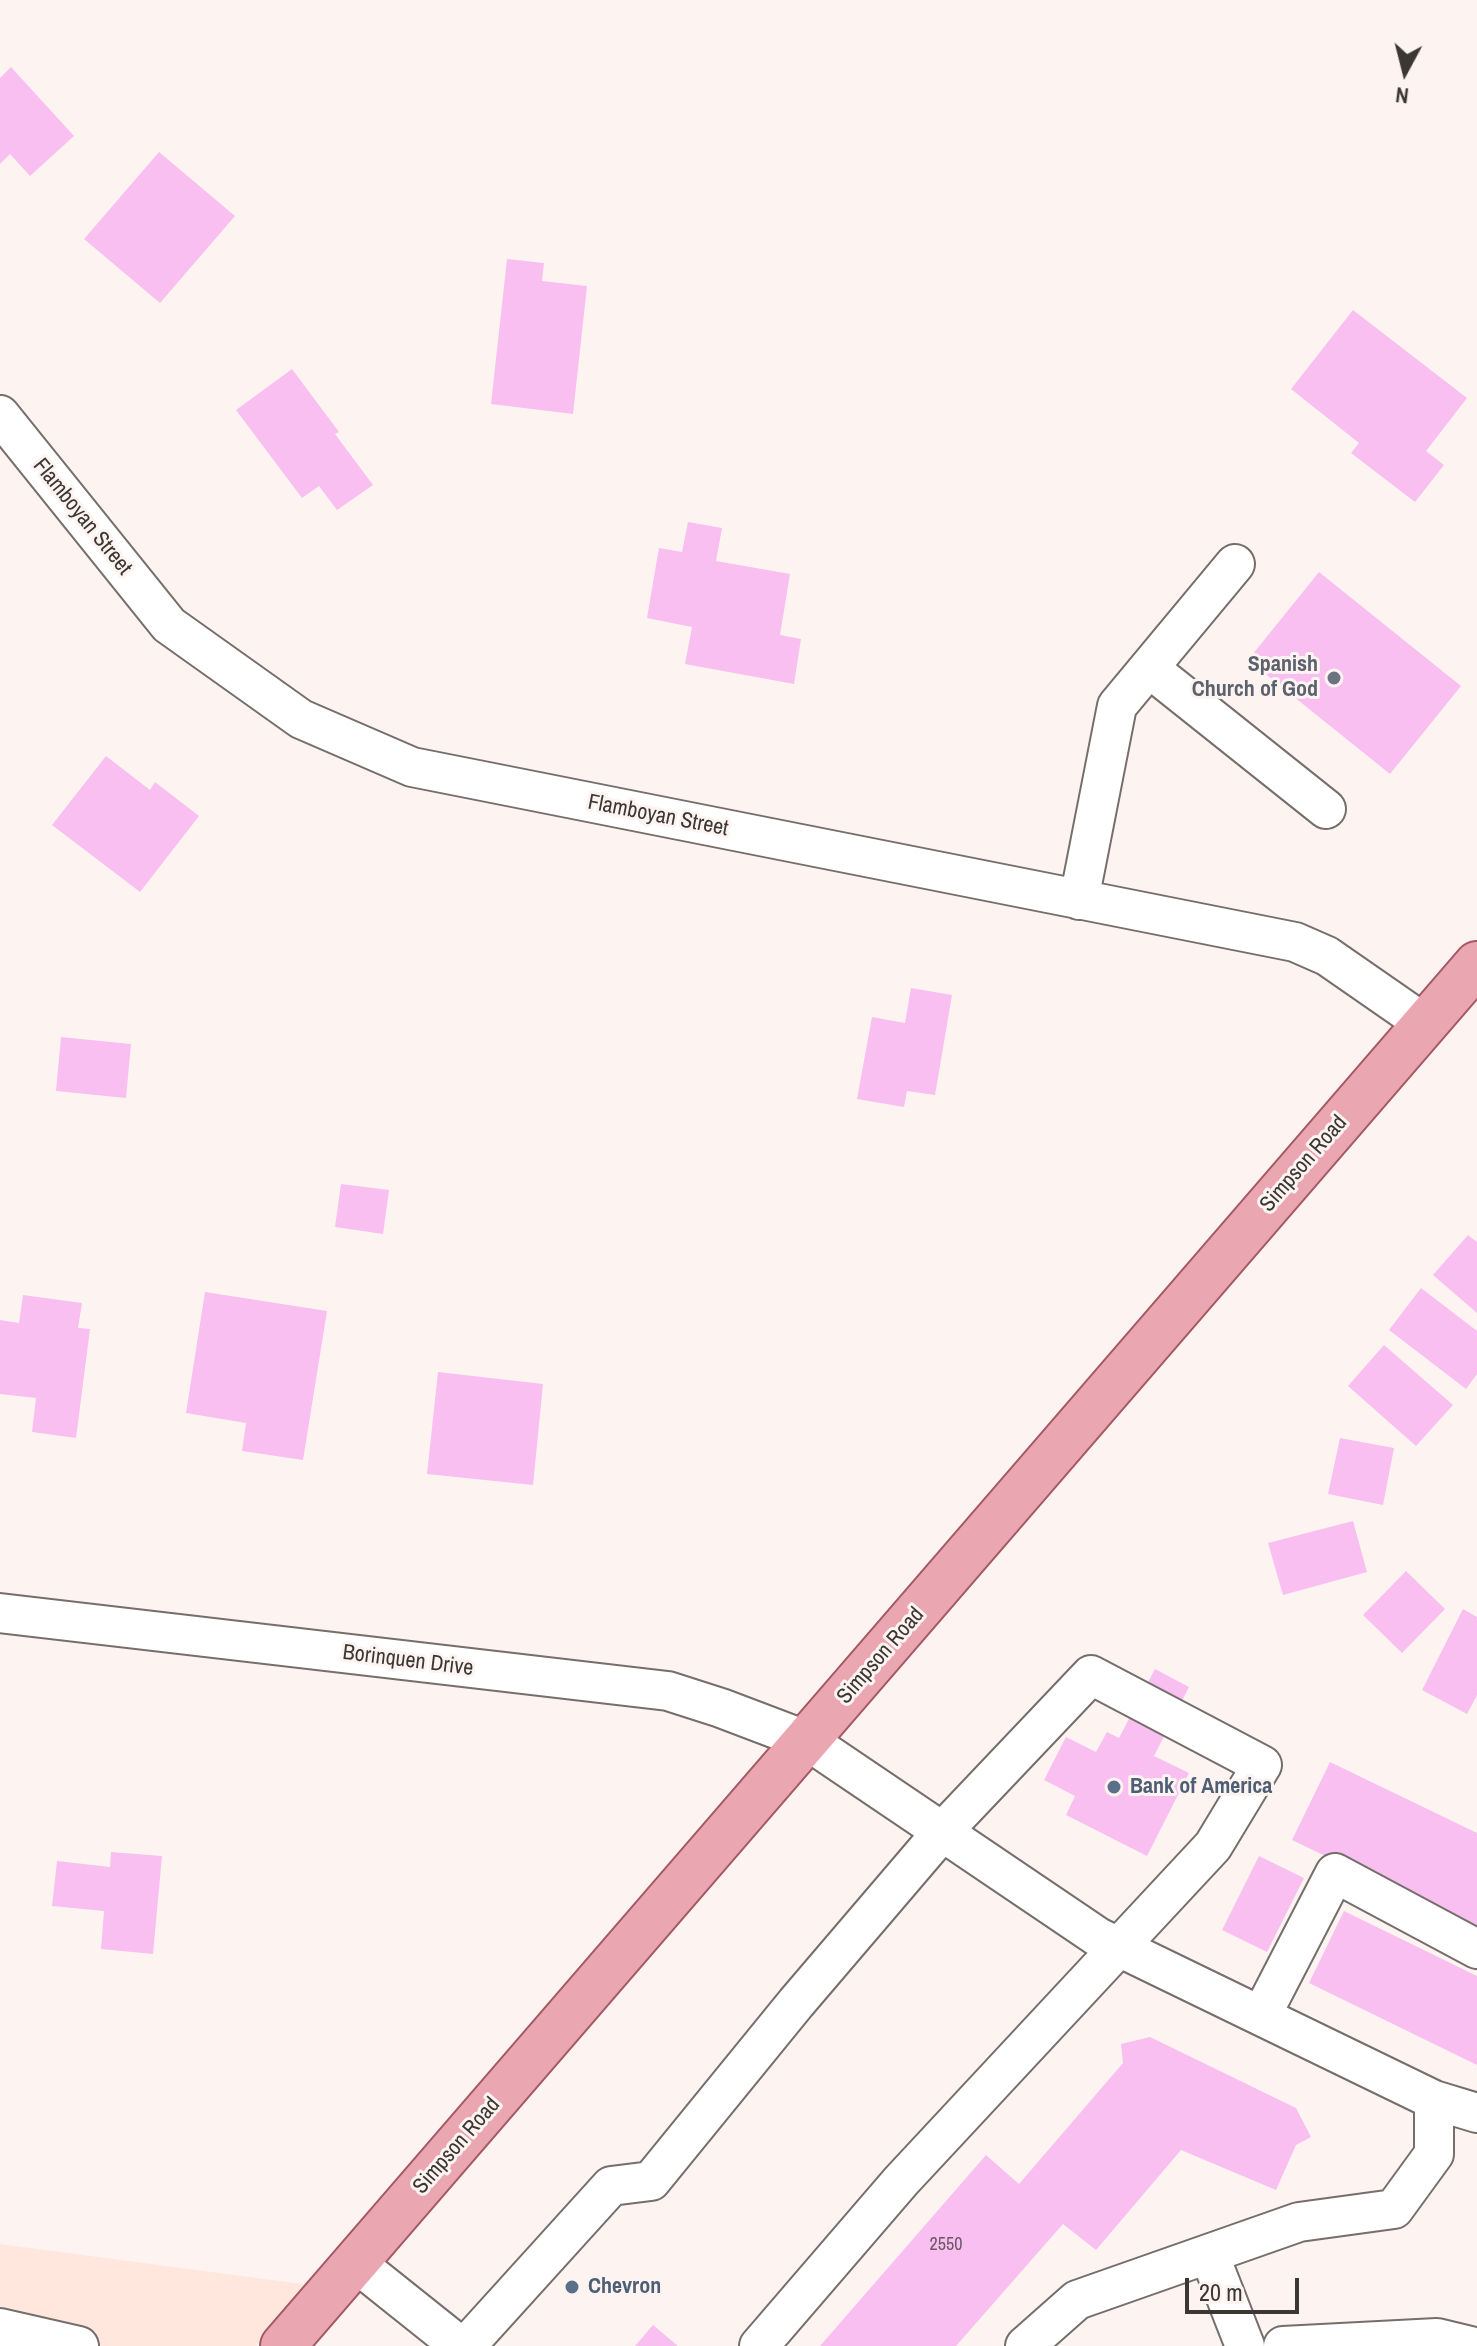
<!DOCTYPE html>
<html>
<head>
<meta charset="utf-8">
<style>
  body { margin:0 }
  #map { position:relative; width:1477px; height:2346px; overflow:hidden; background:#fdf4f1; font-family:"Archivo Narrow",sans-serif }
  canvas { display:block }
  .north { position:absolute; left:1365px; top:32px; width:80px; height:80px; -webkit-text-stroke:6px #fdf4f1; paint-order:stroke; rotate:187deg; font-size:22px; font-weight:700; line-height:32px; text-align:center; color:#3a3735 }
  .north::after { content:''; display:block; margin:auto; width:28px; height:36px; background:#3a3735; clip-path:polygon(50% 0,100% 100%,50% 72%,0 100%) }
  .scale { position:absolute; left:1185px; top:2278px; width:114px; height:36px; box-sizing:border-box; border:4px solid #3a3735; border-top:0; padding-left:10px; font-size:24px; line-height:28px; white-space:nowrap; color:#3a3735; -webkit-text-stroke:6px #fdf4f1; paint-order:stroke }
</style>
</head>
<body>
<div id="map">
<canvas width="1477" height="2346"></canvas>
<div class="north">N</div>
<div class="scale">20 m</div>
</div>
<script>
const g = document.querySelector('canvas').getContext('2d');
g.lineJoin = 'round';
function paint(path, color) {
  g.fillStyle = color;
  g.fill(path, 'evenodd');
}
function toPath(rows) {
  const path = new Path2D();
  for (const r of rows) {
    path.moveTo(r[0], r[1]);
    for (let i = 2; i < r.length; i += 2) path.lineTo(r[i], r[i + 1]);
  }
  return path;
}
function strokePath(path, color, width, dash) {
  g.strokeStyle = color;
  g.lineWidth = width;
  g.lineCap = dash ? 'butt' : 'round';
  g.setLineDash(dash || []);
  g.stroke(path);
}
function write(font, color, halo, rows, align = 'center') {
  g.font = font + ' "Archivo Narrow",sans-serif';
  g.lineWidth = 6;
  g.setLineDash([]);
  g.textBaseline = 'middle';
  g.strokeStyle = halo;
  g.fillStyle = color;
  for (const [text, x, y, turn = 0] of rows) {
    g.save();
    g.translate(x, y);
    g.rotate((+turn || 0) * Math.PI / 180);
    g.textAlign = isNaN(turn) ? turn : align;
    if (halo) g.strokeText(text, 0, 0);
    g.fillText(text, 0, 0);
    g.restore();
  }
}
const commercial = toPath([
  [0,2244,310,2285,256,2346,0,2346]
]);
const building = toPath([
  [11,67,74,136,30,176,10,154,0,164,0,78],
  [159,152,235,216,160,303,84,239],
  [507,259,544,263,542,281,587,286,573,414,491,404],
  [1353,310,1467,398,1426,451,1444,465,1415,502,1351,453,1359,443,1291,389],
  [292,369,339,432,335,434,373,485,337,510,319,486,302,498,236,410],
  [688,522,722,528,716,561,790,574,780,635,801,639,794,684,685,664,692,627,647,618,659,548,682,552],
  [1319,572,1461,686,1390,774,1248,660],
  [106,756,150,790,155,782,199,816,140,892,52,825],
  [911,988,952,995,935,1095,907,1091,904,1107,857,1099,872,1017,905,1023],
  [61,1037,131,1044,126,1098,56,1091],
  [341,1184,389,1190,383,1234,335,1227],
  [1468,1235,1477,1242,1477,1313,1433,1275],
  [1421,1288,1477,1331,1477,1374,1466,1389,1389,1330],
  [205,1292,327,1311,303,1460,242,1451,246,1423,186,1413],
  [23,1295,82,1303,78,1328,90,1329,76,1438,32,1432,36,1398,0,1394,0,1320,19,1323],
  [1384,1345,1453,1405,1416,1446,1348,1386],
  [438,1372,543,1384,533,1485,427,1474],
  [1340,1438,1394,1448,1383,1505,1328,1494],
  [1353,1521,1367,1572,1283,1595,1268,1543],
  [1406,1571,1445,1609,1402,1653,1363,1615],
  [1463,1609,1477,1617,1477,1695,1467,1714,1422,1690],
  [1155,1669,1189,1687,1154,1756,1189,1773,1147,1856,1066,1815,1075,1796,1044,1780,1066,1737,1096,1752,1107,1732,1119,1738],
  [1330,1762,1477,1833,1477,1929,1292,1840],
  [111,1852,162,1856,153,1954,101,1949,104,1911,52,1906,57,1861,110,1867],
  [1259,1856,1304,1878,1267,1952,1222,1930],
  [1344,1911,1477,1976,1477,2065,1309,1983],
  [1150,2037,1296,2108,1311,2137,1296,2145,1276,2190,1181,2150,1096,2250,1063,2224,956,2346,820,2346,986,2155,1019,2184,1123,2063,1121,2044],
  [653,2325,678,2346,635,2346]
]);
const minor = toPath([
  [0,415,169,625,301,719,412,767,1295,942,1327,956,1425,1024],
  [1149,668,1326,809],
  [1079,900,1117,706,1235,564],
  [0,1613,668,1691,721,1708,808,1741,1098,1937,1434,2100,1477,2113],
  [1261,2016,1335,1873,1477,1949],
  [1209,2254,1245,2346],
  [356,2263,460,2346],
  [0,2328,79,2346],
  [466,2346,611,2186,651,2181,796,2003,942,1832,1091,1675,1262,1765,1213,1846,901,2181,759,2346],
  [1025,2346,1077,2300,1299,2222,1394,2209,1434,2154,1434,2100],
  [1283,2346,1437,2338,1470,2346]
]);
const major = toPath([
  [283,2346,1477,964]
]);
const markers = [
  [1334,678,8,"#6b7280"],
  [1114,1787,8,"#5c6f8a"],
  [572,2287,8,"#5c6f8a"]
];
const numberNames = [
  ["2550",946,2245]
];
const streetNames = [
  ["Flamboyan Street",82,517,51],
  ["Flamboyan Street",658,816,11],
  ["Simpson Road",1304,1164,-49],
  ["Simpson Road",881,1656,-49],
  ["Borinquen Drive",408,1661,7],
  ["Simpson Road",457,2146,-49]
];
const worshipNames = [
  ["Spanish",1318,665],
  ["Church of God",1318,690]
];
const serviceNames = [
  ["Bank of America",1130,1787],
  ["Chevron",588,2287]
];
paint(commercial, '#ffe7dd');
paint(building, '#f8bff0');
strokePath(minor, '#766e6b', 42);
strokePath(major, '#a45964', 48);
strokePath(minor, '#fff', 38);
strokePath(major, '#eba7b1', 44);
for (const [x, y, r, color] of markers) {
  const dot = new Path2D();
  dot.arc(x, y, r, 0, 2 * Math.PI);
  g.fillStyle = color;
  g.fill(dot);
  strokePath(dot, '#fdf4f1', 3);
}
write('18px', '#6a5964', null, numberNames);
write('22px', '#3a3735', '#fdf4f1', streetNames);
write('bold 22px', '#5b616d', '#fdf4f1', worshipNames, 'right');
write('bold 22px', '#4e5e75', '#fdf4f1', serviceNames, 'left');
</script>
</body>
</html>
